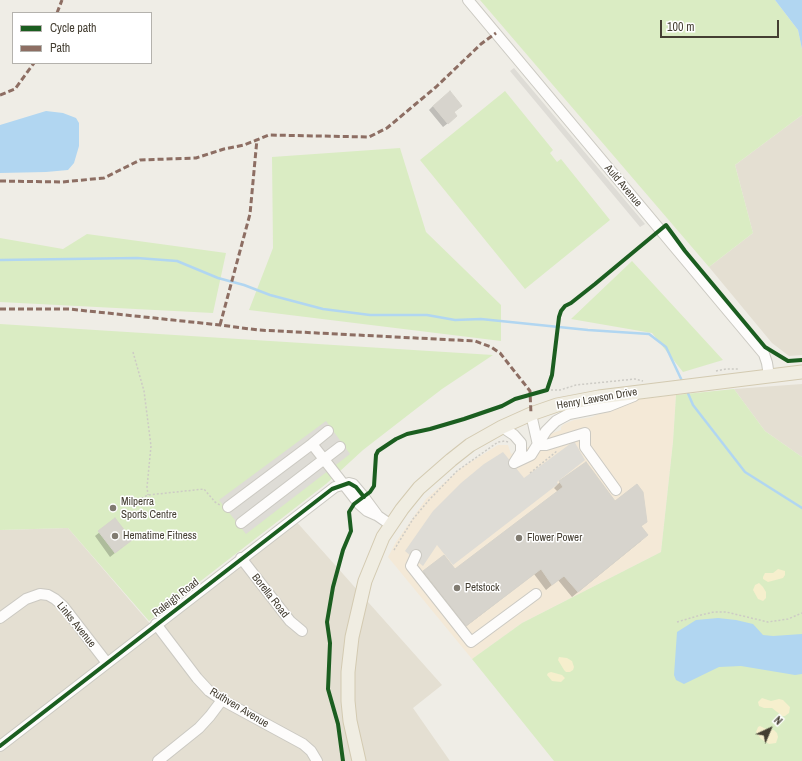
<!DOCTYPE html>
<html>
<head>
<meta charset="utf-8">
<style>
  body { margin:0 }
  #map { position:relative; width:802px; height:761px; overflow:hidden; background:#efede6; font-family:"Archivo Narrow",sans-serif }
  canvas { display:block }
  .legend { position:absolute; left:12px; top:12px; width:140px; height:52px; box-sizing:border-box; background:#fff; border:1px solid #b4b2ad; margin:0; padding:5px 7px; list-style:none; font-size:12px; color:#443e32 }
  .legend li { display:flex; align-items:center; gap:8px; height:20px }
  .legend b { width:20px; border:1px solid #b4b2ad }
  .north { position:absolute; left:750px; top:709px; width:40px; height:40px; -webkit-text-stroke:3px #fff; paint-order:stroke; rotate:44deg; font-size:11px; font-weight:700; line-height:16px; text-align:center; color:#443e32 }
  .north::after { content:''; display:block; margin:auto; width:14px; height:18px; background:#443e32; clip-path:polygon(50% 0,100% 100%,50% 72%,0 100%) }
  .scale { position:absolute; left:660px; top:20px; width:119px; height:18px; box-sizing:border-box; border:2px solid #443e32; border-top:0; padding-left:5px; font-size:12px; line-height:14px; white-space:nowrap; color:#443e32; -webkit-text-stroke:3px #fff; paint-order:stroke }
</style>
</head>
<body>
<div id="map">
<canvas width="802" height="761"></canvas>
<ul class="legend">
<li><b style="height:5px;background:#1b5e20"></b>Cycle path</li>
<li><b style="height:5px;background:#8d6e63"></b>Path</li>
</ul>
<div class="north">N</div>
<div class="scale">100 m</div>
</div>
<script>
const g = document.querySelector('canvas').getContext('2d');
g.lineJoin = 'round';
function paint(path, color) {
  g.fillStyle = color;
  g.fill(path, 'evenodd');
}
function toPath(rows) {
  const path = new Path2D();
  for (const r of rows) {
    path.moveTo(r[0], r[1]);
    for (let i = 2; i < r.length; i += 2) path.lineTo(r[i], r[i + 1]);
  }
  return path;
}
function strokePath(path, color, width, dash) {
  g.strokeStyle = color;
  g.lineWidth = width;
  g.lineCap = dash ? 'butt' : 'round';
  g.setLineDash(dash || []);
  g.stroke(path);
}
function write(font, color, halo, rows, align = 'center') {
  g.font = font + ' "Archivo Narrow",sans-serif';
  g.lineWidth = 3;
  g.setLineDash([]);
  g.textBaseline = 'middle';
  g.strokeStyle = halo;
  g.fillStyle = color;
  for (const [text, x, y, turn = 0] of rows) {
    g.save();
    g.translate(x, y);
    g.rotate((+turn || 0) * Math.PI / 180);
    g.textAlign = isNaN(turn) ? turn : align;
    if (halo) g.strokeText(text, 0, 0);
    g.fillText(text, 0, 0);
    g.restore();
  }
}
const residential = toPath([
  [802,115,802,355,789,356,772,343,709,267,753,233,735,165],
  [802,384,802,457,765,431,734,389],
  [294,519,442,685,413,708,450,761,0,761,0,530,68,528,157,632,241,558]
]);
const commercial = toPath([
  [676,395,673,442,661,552,522,623,472,659,388,557,396,542,426,499,461,468,498,445,508,445,511,454,536,444,547,435,561,430,561,427,564,424,574,420,592,417,625,401]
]);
const green = toPath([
  [480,0,775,0,798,30,802,49,802,115,735,165,753,233,709,267],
  [505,91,553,150,550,153,557,162,561,159,610,220,525,289,420,160],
  [400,148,426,232,501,305,501,341,249,310,273,248,272,157],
  [87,234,226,253,213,313,0,302,0,238,63,249],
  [632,261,723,360,683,372,652,333,571,319],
  [0,324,493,355,442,389,412,412,363,450,326,484,149,621,68,528,0,530],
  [734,389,765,431,802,457,802,761,554,761,472,659,522,623,661,552,673,442,676,395]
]);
const sand = toPath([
  [778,569,785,571,785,575,783,578,768,582,763,579,763,577,765,573,773,573],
  [759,583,763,587,766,592,766,598,763,601,758,599,753,590,755,585],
  [559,657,567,658,572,661,574,667,573,670,570,672,566,672,564,670,558,660],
  [551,672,562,675,565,678,561,682,552,681,547,675,548,673],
  [762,698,771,701,779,699,783,700,790,707,789,713,785,716,782,716,772,708,764,708,759,706,758,702],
  [760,726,766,729,774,730,777,733,778,737,776,743,769,744,761,739,756,732,758,727]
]);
const parking = toPath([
  [514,68,645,224,640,227,510,71],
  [326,421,350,454,246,534,219,500],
  [574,441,585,460,557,482,558,484,453,565,437,545,423,566,405,551,433,511,461,483,484,464,503,452,524,478]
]);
const water = toPath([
  [775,0,802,0,802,49,798,30],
  [46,111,63,113,76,118,79,123,79,146,74,163,68,170,46,172,0,173,0,125],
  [718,618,736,620,753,624,763,635,773,636,802,634,802,674,795,675,741,666,719,667,684,684,676,680,674,675,677,632,696,620]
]);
const shadow = toPath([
  [433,106,461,106,453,113,452,120,443,127,429,110],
  [560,482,615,502,646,521,640,527,641,541,572,597,558,580,546,590,534,574,460,631,418,577,424,572,454,571,558,492,554,488],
  [115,520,126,544,110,557,95,536]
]);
const stream = toPath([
  [0,260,137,258,177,261,218,278,244,285,270,295,323,309,370,315,427,315,455,320,481,319,588,330,649,334,666,347,683,383],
  [687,391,693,405,745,472,802,508]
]);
const building = toPath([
  [450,91,462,106,454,112,457,116,448,124,433,106,450,91],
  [586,462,615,501,637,484,643,492,647,522,641,526,648,535,578,592,564,576,552,585,541,569,466,626,423,571,444,555,455,569,563,487,559,481,586,462],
  [115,518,132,540,115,553,98,531,115,518]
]);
const path = toPath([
  [133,352,144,391,151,446,147,487,148,495],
  [716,371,726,369,738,369],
  [547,390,560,390,576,385,635,379,643,381],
  [530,473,557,451],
  [138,500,148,495,204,489,215,502,220,505],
  [394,550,413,519,429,500,457,471,498,442,505,441,508,442],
  [677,622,701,615,714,612,726,612,768,622,788,619,802,613]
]);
const minor = toPath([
  [468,0,764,354,767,363,769,376],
  [531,414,538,445],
  [502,427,514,435,521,443,521,452,514,463],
  [312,444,328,431],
  [538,445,546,445,585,433,585,447,616,490],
  [514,463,531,455,546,431,556,421,569,414,609,406,634,396],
  [228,507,312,444,359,504,367,511,376,515],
  [241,523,340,447],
  [416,555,411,566,471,642,536,594],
  [241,558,290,621,302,631],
  [0,618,26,599,40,594,48,595,55,599,63,606,107,663],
  [156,624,197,678,209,691,222,700,303,744,311,751,317,761],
  [0,746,335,487,349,483,353,484,364,497,378,516,391,525],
  [158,761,199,728,210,716,222,700]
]);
const major = toPath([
  [359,761,350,721,348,701,348,672,352,637,365,581,383,537,402,509,419,488,451,460,470,445,502,427,531,414,557,405,599,397,802,372]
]);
const quiet = toPath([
  [57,13,62,0],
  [0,95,15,89,34,63],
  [0,181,62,182,104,178,140,160,196,158,224,149,244,145,269,135,369,137,387,128,436,87,481,44,496,33],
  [0,309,69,309,220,325,258,330,475,341,491,347,500,353,530,391,531,414],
  [220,325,250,214,257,139]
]);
const cycleway = toPath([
  [0,746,332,489,349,483,356,487,364,497],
  [343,761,338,724,328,689,330,643,327,622,333,587,343,550,351,531,349,512,354,504,370,492,374,486,376,455,378,451,396,439,407,434,430,429,464,419,502,406,515,399,547,390,552,375,559,317,561,311,565,306,571,303,595,284,666,225,685,251,765,347,788,361,802,360]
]);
const markers = [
  [113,508,4,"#807b71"],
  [115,536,4,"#807b71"],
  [519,538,4,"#807b71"],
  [457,588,4,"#807b71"]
];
const streetNames = [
  ["Auld Avenue",623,186,50],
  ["Henry Lawson Drive",597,399,-10],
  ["Borella Road",270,596,52],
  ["Raleigh Road",176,598,-38],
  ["Links Avenue",76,625,51],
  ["Ruthven Avenue",239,708,31]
];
const poiNames = [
  ["Milperra",121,502],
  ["Sports Centre",121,515],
  ["Hematime Fitness",123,536],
  ["Flower Power",527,538],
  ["Petstock",465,588]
];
paint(residential, '#e4dfd2');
paint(commercial, '#f4e9d7');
paint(green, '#daecc3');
paint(sand, '#f6efcd');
paint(parking, '#dedcd6');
paint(water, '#b1d6f1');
paint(shadow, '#0003');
strokePath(stream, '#b1d6f1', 2.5);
paint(building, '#d7d4cd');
strokePath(building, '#d7d4cc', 1);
strokePath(minor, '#cbc9c2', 12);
strokePath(major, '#d3cab1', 15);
strokePath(path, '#cdcbc5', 1.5, [2, 2]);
strokePath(minor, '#fdfcfb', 10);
strokePath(major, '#f0ede2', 13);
strokePath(quiet, '#8d6e63', 3, [6, 3]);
strokePath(cycleway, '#1b5e20', 4);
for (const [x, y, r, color] of markers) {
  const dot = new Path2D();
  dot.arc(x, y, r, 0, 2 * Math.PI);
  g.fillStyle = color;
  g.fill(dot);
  strokePath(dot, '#fff', 1.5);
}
write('11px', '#443e32', '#fff', streetNames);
write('11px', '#443e32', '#fff', poiNames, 'left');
</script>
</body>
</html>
